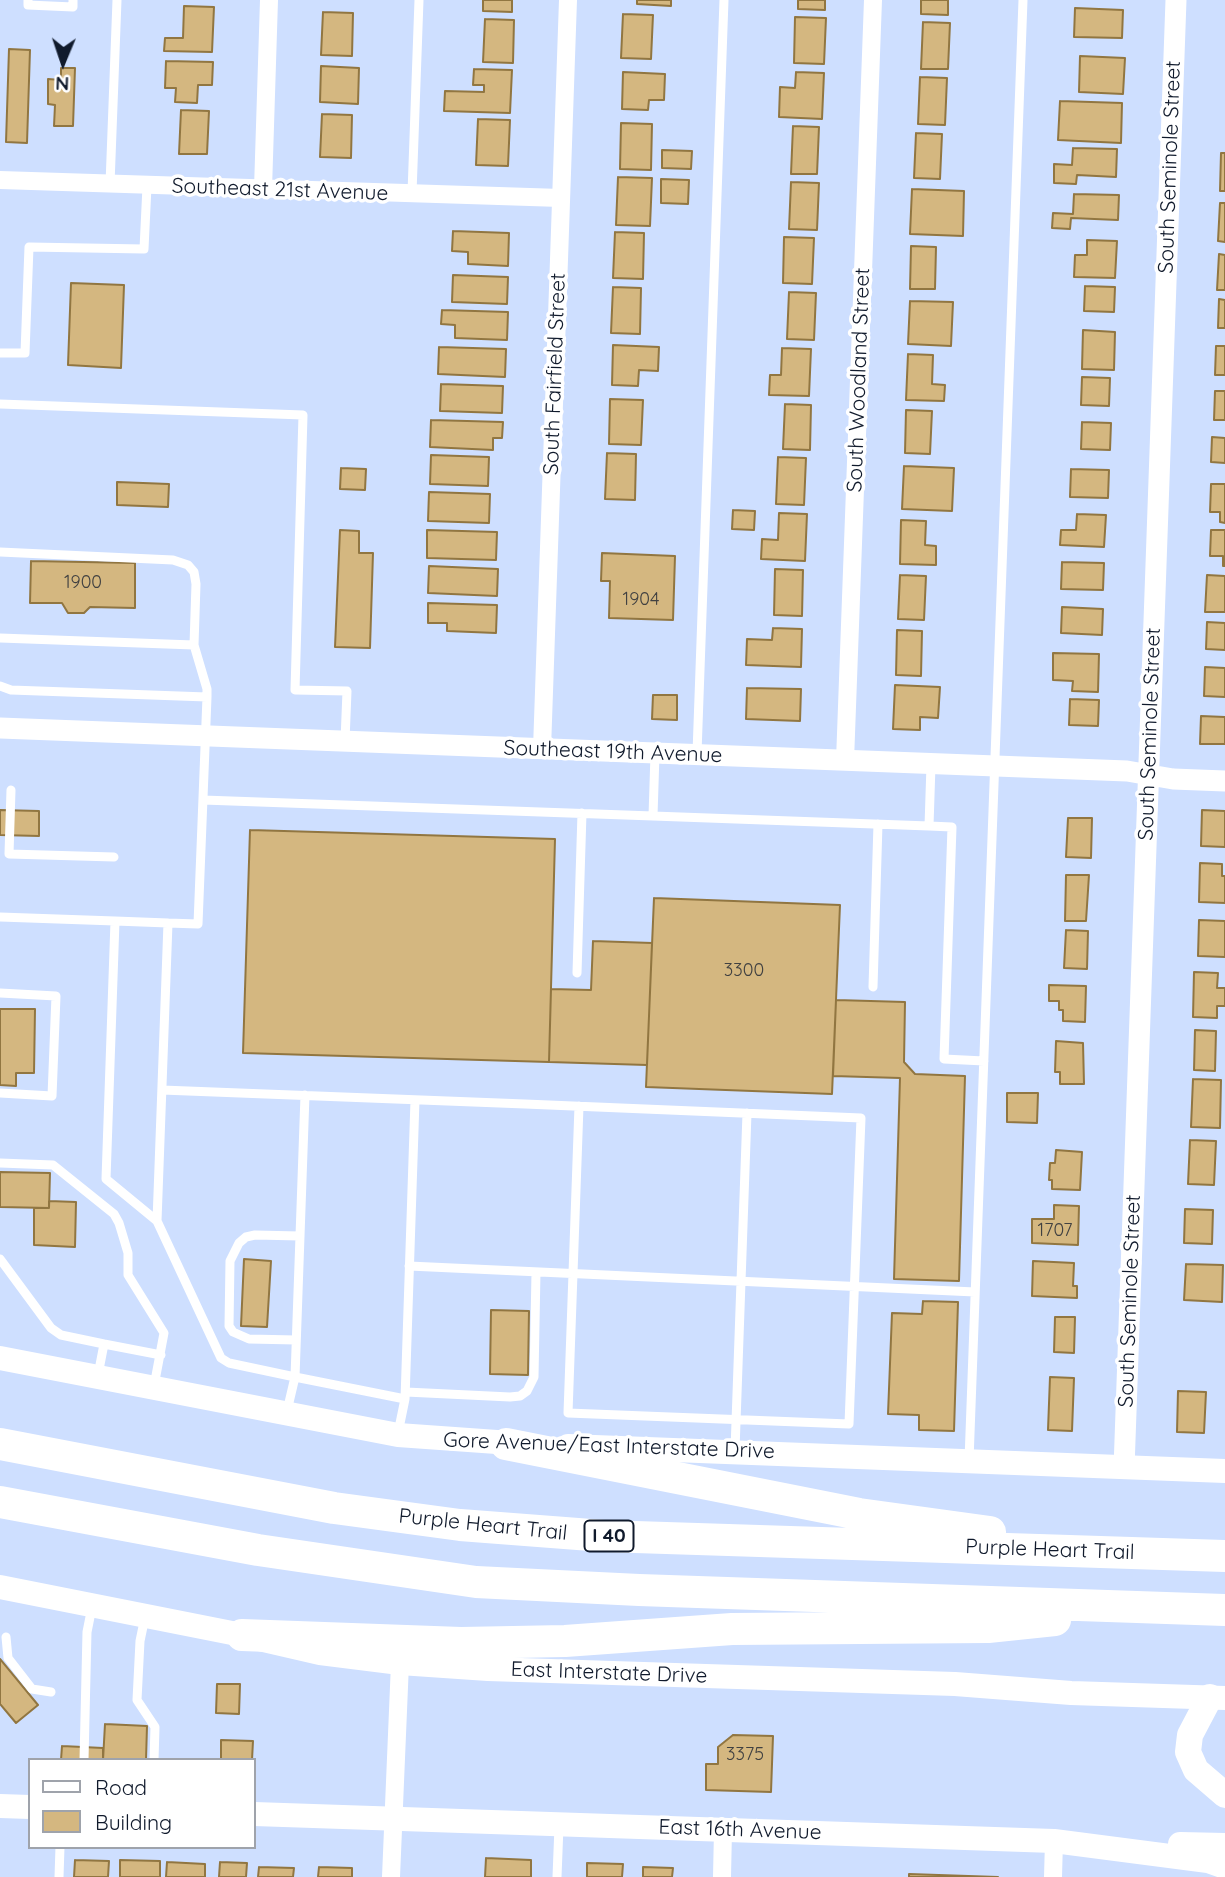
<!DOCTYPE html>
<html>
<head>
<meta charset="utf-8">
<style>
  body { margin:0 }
  #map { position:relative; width:1225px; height:1877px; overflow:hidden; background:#cedfff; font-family:Quicksand,sans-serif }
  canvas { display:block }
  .legend { position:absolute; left:28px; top:1758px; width:228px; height:91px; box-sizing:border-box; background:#fff; border:2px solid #9fa3ab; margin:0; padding:9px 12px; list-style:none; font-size:21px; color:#101a2c }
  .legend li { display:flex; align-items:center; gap:14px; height:35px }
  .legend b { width:35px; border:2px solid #9fa3ab }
  .north { position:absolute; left:28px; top:28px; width:70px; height:70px; -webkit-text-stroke:5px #fff; paint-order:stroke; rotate:182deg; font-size:19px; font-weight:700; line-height:28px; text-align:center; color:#101a2c }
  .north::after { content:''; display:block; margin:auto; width:24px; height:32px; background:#101a2c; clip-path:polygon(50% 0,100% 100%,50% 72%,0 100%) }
</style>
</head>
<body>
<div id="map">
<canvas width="1225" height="1877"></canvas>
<ul class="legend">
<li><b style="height:9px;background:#fff"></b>Road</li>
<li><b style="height:19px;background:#d4b780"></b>Building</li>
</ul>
<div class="north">N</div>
</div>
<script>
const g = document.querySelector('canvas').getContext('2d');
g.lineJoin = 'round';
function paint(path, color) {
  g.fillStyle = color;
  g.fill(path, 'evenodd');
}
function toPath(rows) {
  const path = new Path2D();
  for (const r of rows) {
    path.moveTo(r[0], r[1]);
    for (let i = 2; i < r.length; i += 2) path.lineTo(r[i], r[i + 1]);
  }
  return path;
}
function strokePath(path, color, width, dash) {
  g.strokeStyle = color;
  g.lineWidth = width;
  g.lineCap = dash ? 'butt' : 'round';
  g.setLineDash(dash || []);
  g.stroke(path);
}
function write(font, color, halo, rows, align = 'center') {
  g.font = font + ' Quicksand,sans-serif';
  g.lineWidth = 7;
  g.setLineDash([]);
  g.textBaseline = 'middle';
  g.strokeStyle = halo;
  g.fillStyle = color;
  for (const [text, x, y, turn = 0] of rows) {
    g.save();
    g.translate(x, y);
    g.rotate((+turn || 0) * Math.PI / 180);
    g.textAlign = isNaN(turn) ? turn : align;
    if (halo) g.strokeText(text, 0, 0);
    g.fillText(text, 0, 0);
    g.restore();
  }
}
const building = toPath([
  [483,0,512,0,512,12,483,11,483,0],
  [637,0,671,0,671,6,637,4,637,0],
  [798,0,825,0,825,10,798,9,798,0],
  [921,0,948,0,948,15,921,14,921,0],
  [184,6,214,7,212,52,164,51,165,38,183,38,184,6],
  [1075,8,1123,10,1122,38,1074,37,1075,8],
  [323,12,353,13,352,56,321,55,323,12],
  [623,14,653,15,651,59,621,58,623,14],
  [795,17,826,18,824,64,794,63,795,17],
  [485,19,514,20,513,63,483,62,485,19],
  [923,22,950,23,948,69,921,69,923,22],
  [9,49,30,50,27,143,6,142,9,49],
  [1080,56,1125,58,1123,94,1079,92,1080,56],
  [166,61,213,62,212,85,198,85,197,103,175,102,176,88,165,88,166,61],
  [321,66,359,68,358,104,320,102,321,66],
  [61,68,75,68,73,126,54,126,55,105,48,104,48,79,61,80,61,68],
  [474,69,512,70,510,113,444,111,445,91,484,92,484,85,473,85,474,69],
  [623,72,665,74,664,100,649,100,648,110,622,109,623,72],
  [796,72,824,73,822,119,779,117,780,87,795,88,796,72],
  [920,77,947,78,945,125,918,124,920,77],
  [1060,101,1122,103,1121,143,1058,140,1060,101],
  [181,110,209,111,207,154,179,154,181,110],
  [322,114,352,115,351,158,320,157,322,114],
  [478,119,510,120,508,166,476,165,478,119],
  [621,123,652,124,651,170,620,169,621,123],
  [793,126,819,127,817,174,791,174,793,126],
  [916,133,942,134,940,179,914,178,916,133],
  [1073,148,1117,149,1116,177,1077,175,1076,184,1054,183,1054,164,1072,165,1073,148],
  [662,150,692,151,691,169,662,168,662,150],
  [1221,153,1225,153,1225,191,1220,191,1221,153],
  [618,177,652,178,650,226,616,225,618,177],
  [661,179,689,180,688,204,661,203,661,179],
  [791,182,819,183,817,230,789,229,791,182],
  [912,189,964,191,963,236,910,234,912,189],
  [1074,194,1119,195,1118,220,1071,218,1070,229,1052,228,1053,213,1073,214,1074,194],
  [1220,203,1225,203,1225,242,1218,241,1220,203],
  [453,231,509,233,508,266,468,264,468,252,452,251,453,231],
  [615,232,644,233,643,279,613,278,615,232],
  [784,237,814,238,812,284,783,283,784,237],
  [1087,240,1117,241,1115,278,1074,277,1075,255,1087,255,1087,240],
  [911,246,936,247,935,289,910,289,911,246],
  [1219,254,1225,255,1225,290,1217,290,1219,254],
  [453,275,508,277,507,304,452,302,453,275],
  [71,283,124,285,121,368,68,365,71,283],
  [1085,286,1115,287,1114,312,1084,311,1085,286],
  [613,287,641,288,640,334,611,333,613,287],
  [789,292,816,293,814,340,787,339,789,292],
  [1219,299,1225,300,1225,328,1218,328,1219,299],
  [910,301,953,302,951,346,908,344,910,301],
  [442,310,508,312,507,340,455,338,455,325,441,324,442,310],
  [1083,330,1115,332,1114,370,1082,369,1083,330],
  [613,345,659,347,658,371,639,370,638,386,612,385,613,345],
  [1216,346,1225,346,1225,375,1215,375,1216,346],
  [439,347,506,349,505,377,438,374,439,347],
  [782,348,811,349,809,396,769,395,770,375,781,375,782,348],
  [908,354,933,355,932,384,945,385,944,401,906,400,908,354],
  [1082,377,1110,378,1109,406,1081,405,1082,377],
  [441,384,503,386,502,413,440,411,441,384],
  [1215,391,1225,391,1225,420,1214,420,1215,391],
  [610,399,643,400,641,445,609,444,610,399],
  [785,404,811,405,810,450,783,449,785,404],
  [906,410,932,411,930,454,905,453,906,410],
  [431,420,503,422,502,438,493,438,493,450,430,447,431,420],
  [1082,422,1111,423,1110,450,1081,449,1082,422],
  [1212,437,1225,438,1225,463,1211,462,1212,437],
  [607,453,636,454,635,500,605,499,607,453],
  [431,455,489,457,488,486,430,484,431,455],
  [778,457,806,458,804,505,776,504,778,457],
  [904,466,954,468,952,511,902,509,904,466],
  [341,468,366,469,365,490,340,489,341,468],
  [1071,469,1109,470,1108,498,1070,497,1071,469],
  [117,482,169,484,168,507,117,505,117,482],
  [1211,484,1225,484,1225,523,1220,522,1220,512,1210,512,1211,484],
  [429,492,490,494,489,523,428,521,429,492],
  [733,510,755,511,754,530,732,529,733,510],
  [779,513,807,514,805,561,761,559,762,539,778,540,779,513],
  [1077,514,1106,515,1104,547,1060,545,1061,530,1076,530,1077,514],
  [901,520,926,521,925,545,936,546,936,565,900,564,901,520],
  [340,530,359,531,359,553,373,553,370,648,335,647,340,530],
  [427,530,497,532,496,560,427,558,427,530],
  [1211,530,1225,530,1225,566,1223,566,1223,556,1210,556,1211,530],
  [602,553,675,556,673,620,609,618,610,581,601,581,602,553],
  [31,561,135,563,135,608,90,607,84,613,68,613,62,603,30,603,31,561],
  [1062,562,1104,563,1103,590,1061,589,1062,562],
  [429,566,498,569,497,596,428,593,429,566],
  [775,569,803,570,802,616,774,615,775,569],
  [900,575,926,576,924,620,898,619,900,575],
  [1207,575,1225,576,1225,612,1205,612,1207,575],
  [428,603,497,605,496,633,447,631,447,623,428,623,428,603],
  [1062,607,1103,609,1102,635,1061,633,1062,607],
  [1207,622,1225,623,1225,650,1206,649,1207,622],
  [773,628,802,629,801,667,746,665,747,639,772,640,773,628],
  [897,630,922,631,921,676,896,675,897,630],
  [1053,653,1099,654,1098,692,1072,691,1073,681,1053,680,1053,653],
  [1205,667,1225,668,1225,697,1204,696,1205,667],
  [895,685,940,687,938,718,920,717,920,730,893,729,895,685],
  [747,688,801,689,800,721,746,719,747,688],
  [653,695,677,695,677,720,652,719,653,695],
  [1070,699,1099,700,1098,726,1069,725,1070,699],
  [1201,716,1225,717,1225,744,1200,744,1201,716],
  [0,810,39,811,39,836,0,835,0,810],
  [1202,810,1225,811,1225,847,1201,846,1202,810],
  [1068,818,1092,818,1091,858,1066,857,1068,818],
  [250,830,555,839,549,1062,243,1053,250,830],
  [1200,863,1222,864,1222,876,1225,876,1225,903,1199,902,1200,863],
  [1066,875,1089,875,1086,921,1065,921,1066,875],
  [654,898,840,905,832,1094,646,1087,654,898],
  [1199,920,1225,921,1225,957,1198,956,1199,920],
  [1066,930,1088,931,1087,969,1064,968,1066,930],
  [593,941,652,943,647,1065,549,1062,551,989,591,990,593,941],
  [1194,972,1218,973,1217,988,1225,988,1225,1006,1217,1006,1217,1018,1193,1017,1194,972],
  [1049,985,1086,986,1085,1022,1063,1021,1063,1010,1059,1010,1059,1001,1049,1001,1049,985],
  [836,1000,905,1002,904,1062,915,1074,965,1076,959,1281,894,1279,900,1078,833,1076,836,1000],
  [0,1009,35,1009,34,1073,16,1073,16,1086,0,1085,0,1009],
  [1195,1030,1216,1031,1215,1071,1194,1070,1195,1030],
  [1056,1041,1083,1043,1084,1084,1060,1084,1060,1072,1055,1072,1056,1041],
  [1193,1079,1221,1080,1220,1128,1191,1127,1193,1079],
  [1007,1093,1038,1093,1037,1123,1007,1122,1007,1093],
  [1190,1140,1216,1141,1214,1185,1188,1184,1190,1140],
  [1056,1150,1082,1152,1080,1190,1052,1189,1052,1180,1049,1180,1050,1163,1055,1163,1056,1150],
  [0,1172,50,1173,49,1208,0,1207,0,1172],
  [49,1201,76,1202,75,1247,34,1245,34,1208,49,1208,49,1201],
  [1054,1205,1079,1206,1078,1245,1032,1243,1032,1219,1054,1219,1054,1205],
  [1185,1209,1213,1210,1212,1244,1184,1243,1185,1209],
  [244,1259,271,1261,267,1327,241,1326,244,1259],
  [1033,1261,1074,1263,1073,1286,1077,1286,1077,1298,1032,1296,1033,1261],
  [1186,1264,1223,1265,1222,1302,1184,1300,1186,1264],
  [923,1301,958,1302,954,1431,919,1430,919,1415,888,1414,892,1313,922,1314,923,1301],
  [491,1310,529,1311,528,1375,490,1374,491,1310],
  [1055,1317,1075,1317,1074,1353,1054,1352,1055,1317],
  [1050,1377,1074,1378,1072,1431,1048,1430,1050,1377],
  [1178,1391,1206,1392,1204,1433,1177,1432,1178,1391],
  [0,1659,38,1705,16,1723,0,1704,0,1659],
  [217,1684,240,1684,239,1714,216,1713,217,1684],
  [105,1724,147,1726,146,1760,103,1760,105,1724],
  [733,1735,773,1736,771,1792,706,1790,706,1764,718,1764,718,1747,733,1735],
  [221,1740,253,1741,252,1760,221,1760,221,1740],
  [62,1746,103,1748,103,1760,61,1760,62,1746],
  [486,1858,531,1860,531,1877,485,1877,486,1858],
  [75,1860,109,1861,108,1877,74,1877,75,1860],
  [120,1860,160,1861,160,1877,120,1877,120,1860],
  [167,1862,205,1864,205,1877,166,1877,167,1862],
  [220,1862,247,1863,246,1877,219,1877,220,1862],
  [587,1863,623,1864,622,1877,587,1877,587,1863],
  [259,1867,294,1868,293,1877,258,1877,259,1867],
  [319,1867,352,1868,352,1877,318,1877,319,1867],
  [643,1867,673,1868,672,1877,643,1877,643,1867],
  [909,1874,998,1877,909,1877,909,1874]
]);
const service = toPath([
  [28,0,28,5,73,7,73,0],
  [110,184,117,0],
  [412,193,419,0],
  [0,353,25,353,29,247,144,249,147,186],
  [0,404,303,415,295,690,347,691,345,741],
  [0,552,173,560,188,565,194,572,196,584,194,645,207,689,207,697],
  [0,638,194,645],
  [0,686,11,690,207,697,198,924,168,923],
  [697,753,724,0],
  [11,790,9,854,114,857],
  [203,800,653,816,655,754],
  [653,816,929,826,931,765],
  [929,826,952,827,944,1059,984,1061],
  [0,917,115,921],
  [115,921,168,923,157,1221,106,1179,115,921],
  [577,973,582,813],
  [873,987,878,824],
  [0,993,56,996,52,1096,0,1093],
  [162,1090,525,1104,861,1118,849,1424,568,1413,579,1106],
  [0,1163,53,1165,114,1214,119,1223,128,1253,128,1275,164,1333,154,1386],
  [157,1221,221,1358,229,1363,295,1377,405,1399,398,1433],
  [0,1259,51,1328,61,1335,104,1344],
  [409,1266,975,1292],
  [296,1340,249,1339,233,1332,229,1326,230,1261,239,1243,246,1237,255,1235,300,1236],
  [98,1375,104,1344,161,1355],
  [406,1392,510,1397,520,1396,527,1391,534,1377,536,1272],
  [405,1399,415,1100],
  [287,1411,295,1377,305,1095],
  [735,1450,747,1113],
  [969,1460,1023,0],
  [145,1617,140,1641,137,1700,155,1727,154,1760],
  [6,1637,8,1658,32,1689,51,1692],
  [84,1760,87,1632,92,1607],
  [59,1877,60,1847],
  [557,1877,559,1826]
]);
const minor = toPath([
  [0,180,561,198],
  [263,189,269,0],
  [542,749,568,0],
  [845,761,873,0],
  [391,1877,400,1663],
  [722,1877,723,1830],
  [1053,1877,1054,1841]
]);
const tertiary = toPath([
  [0,728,1127,771,1173,779,1225,781],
  [1124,1468,1176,0]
]);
const secondary = toPath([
  [0,1358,398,1435,525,1444],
  [568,1446,1225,1471],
  [0,1587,242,1635,320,1653,400,1663,488,1669,955,1684,1071,1693,1225,1698],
  [0,1806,30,1807],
  [254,1814,1054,1841,1208,1861,1225,1867],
  [1180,1844,1225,1845]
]);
const primary = toPath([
  [1210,1697,1190,1735,1188,1752,1196,1770,1225,1795]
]);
const motorway = toPath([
  [0,1444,334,1508,460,1525,604,1536,1225,1556],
  [506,1444,859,1514,990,1532],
  [0,1502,258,1550,476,1582,639,1590,1225,1610],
  [242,1635,461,1643,565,1641,732,1629,988,1627,1055,1620]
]);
const numberNames = [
  ["1900",83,583],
  ["1904",641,600],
  ["3300",744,971],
  ["1707",1055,1231],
  ["3375",745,1755]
];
const shields = [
  [609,1536,49]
];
const shieldNames = [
  ["I 40",609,1536]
];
const streetNames = [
  ["South Seminole Street",1170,167,-88],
  ["Southeast 21st Avenue",280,190,2],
  ["South Fairfield Street",555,374,-88],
  ["South Woodland Street",859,380,-88],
  ["South Seminole Street",1150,734,-88],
  ["Southeast 19th Avenue",613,752,2],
  ["South Seminole Street",1130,1301,-88],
  ["Gore Avenue/East Interstate Drive",609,1446,2],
  ["Purple Heart Trail",483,1525,6],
  ["Purple Heart Trail",1050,1550,2],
  ["East Interstate Drive",609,1673,2],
  ["East 16th Avenue",740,1830,2]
];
paint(building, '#d4b780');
strokePath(building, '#917641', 2);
strokePath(service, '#fff', 9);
strokePath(minor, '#fff', 18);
strokePath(tertiary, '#fff', 21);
strokePath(secondary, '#fff', 24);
strokePath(primary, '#fff', 26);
strokePath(motorway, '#fff', 32);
write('18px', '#414141', null, numberNames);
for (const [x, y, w] of shields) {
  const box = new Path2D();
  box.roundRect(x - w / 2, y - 15.5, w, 31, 5);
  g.fillStyle = '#fff';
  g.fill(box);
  strokePath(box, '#101a2c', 2);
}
write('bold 19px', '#101a2c', null, shieldNames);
write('21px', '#101a2c', '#fff', streetNames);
</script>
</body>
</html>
